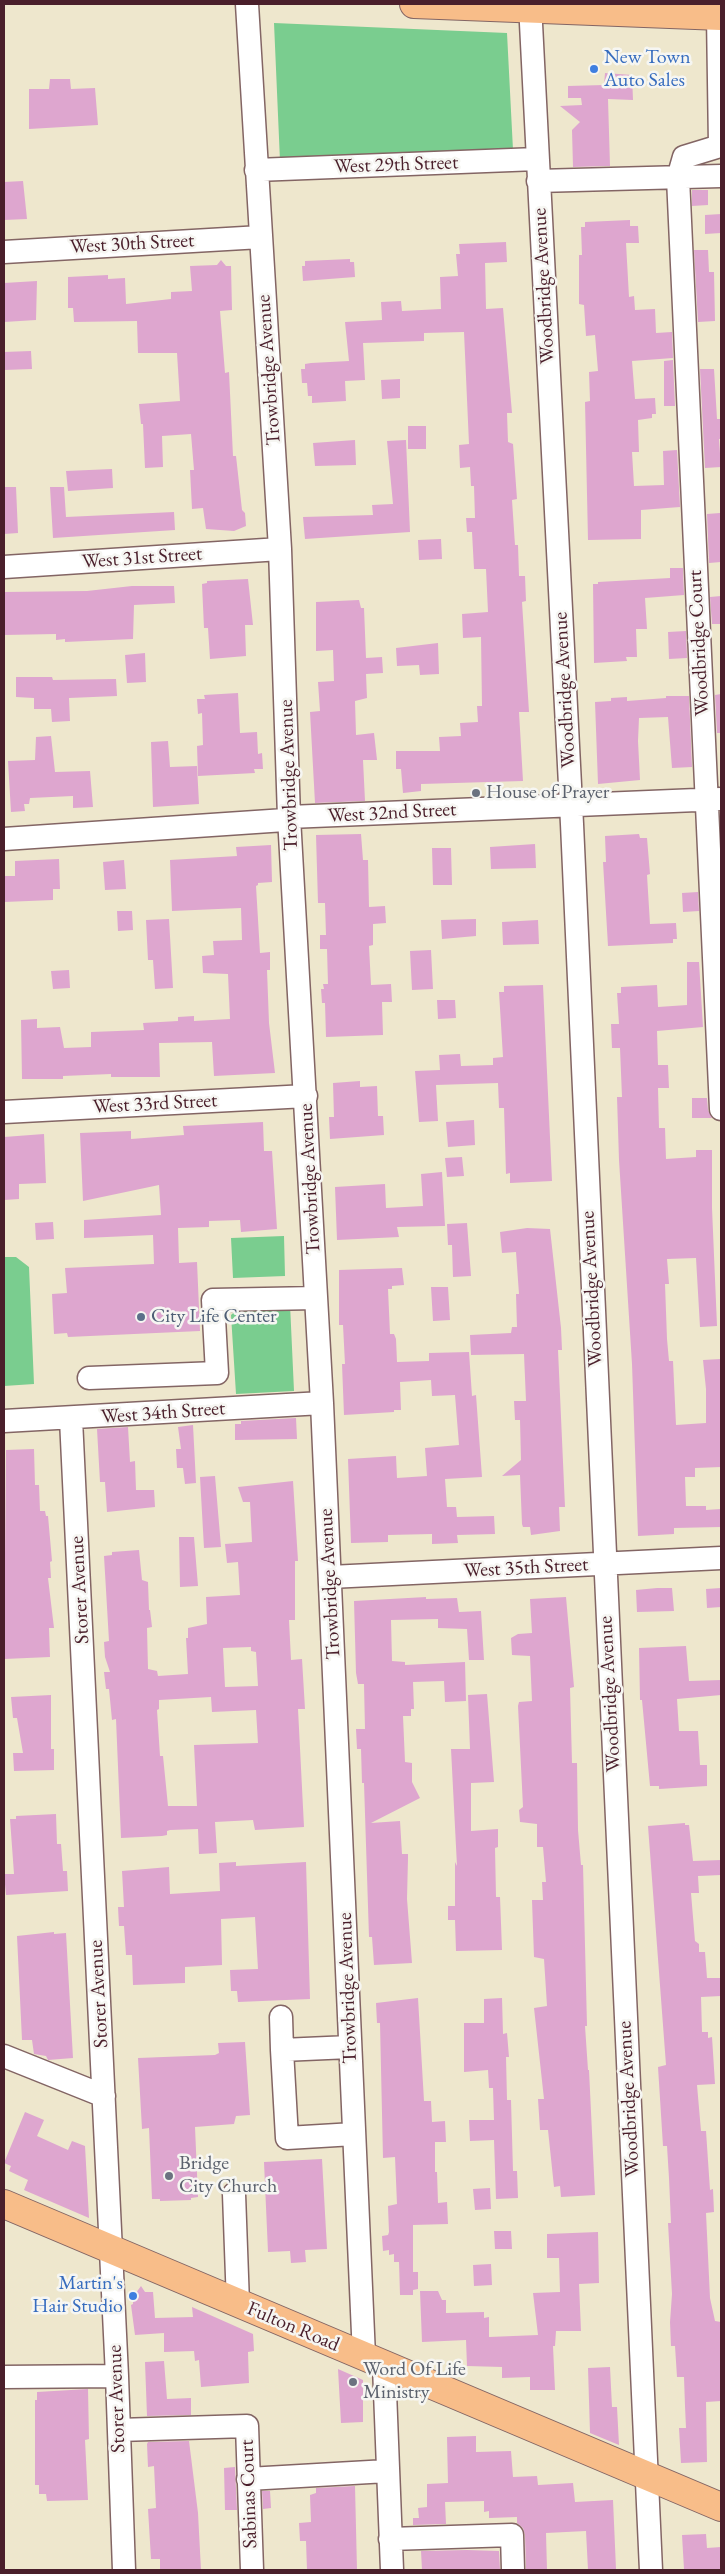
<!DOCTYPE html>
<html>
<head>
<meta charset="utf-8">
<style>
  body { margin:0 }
  #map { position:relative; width:725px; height:2574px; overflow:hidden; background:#eee7cd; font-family:"EB Garamond",serif }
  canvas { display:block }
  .frame { position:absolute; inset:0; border:5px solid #4a1f2b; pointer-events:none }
</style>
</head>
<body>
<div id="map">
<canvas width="725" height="2574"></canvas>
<div class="frame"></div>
</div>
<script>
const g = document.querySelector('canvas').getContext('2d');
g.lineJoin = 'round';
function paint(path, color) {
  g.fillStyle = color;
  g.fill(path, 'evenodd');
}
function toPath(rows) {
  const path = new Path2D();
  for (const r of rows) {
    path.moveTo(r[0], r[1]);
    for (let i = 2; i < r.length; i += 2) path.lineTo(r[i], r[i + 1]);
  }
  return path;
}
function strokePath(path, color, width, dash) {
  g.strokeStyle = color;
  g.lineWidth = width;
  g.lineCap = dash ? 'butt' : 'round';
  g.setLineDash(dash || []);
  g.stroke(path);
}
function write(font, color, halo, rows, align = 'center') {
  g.font = font + ' "EB Garamond",serif';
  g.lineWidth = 5;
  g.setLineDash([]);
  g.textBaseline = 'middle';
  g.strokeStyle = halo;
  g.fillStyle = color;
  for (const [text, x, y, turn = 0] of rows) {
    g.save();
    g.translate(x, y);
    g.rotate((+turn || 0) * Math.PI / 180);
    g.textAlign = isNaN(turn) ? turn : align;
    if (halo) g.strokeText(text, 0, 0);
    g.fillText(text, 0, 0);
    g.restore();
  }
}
const green = toPath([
  [274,23,507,33,513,150,280,161],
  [284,1236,285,1276,233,1278,231,1238],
  [4,1257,16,1257,29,1267,34,1384,4,1386],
  [290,1304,294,1391,236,1394,231,1315,240,1307]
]);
const building = toPath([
  [605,73,632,75,633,100,608,99,610,166,573,167,572,130,580,122,560,106,582,105,581,98,568,98,568,86,604,85],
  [50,79,70,79,71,89,95,88,98,125,29,129,29,89,49,89],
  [23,181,27,219,4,220,4,182],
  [692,190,708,190,708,205,692,206],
  [721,214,721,233,705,234,705,215],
  [630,220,630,226,638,226,639,243,626,243,629,297,634,296,635,310,655,309,656,333,672,332,673,358,632,361,635,399,655,398,656,414,652,414,652,418,638,420,639,452,632,452,634,486,664,485,663,451,677,450,680,507,641,510,641,539,588,540,585,402,590,401,589,372,598,371,595,335,586,336,584,305,579,304,579,255,582,255,581,227,585,227,585,222],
  [506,242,507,262,485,263,486,309,503,308,512,413,507,413,508,442,513,444,517,499,512,500,515,545,518,545,519,576,525,576,526,601,522,602,529,712,519,712,523,781,421,784,421,791,403,793,401,769,396,769,396,751,440,751,439,737,461,736,460,723,478,722,477,706,482,706,481,637,463,638,462,614,488,612,486,569,474,569,472,532,467,532,466,518,475,518,474,486,471,486,470,467,460,468,459,445,469,444,464,332,424,333,424,341,363,343,365,380,345,381,346,401,312,403,312,396,308,396,307,383,302,383,301,369,305,369,305,364,311,363,349,361,345,322,382,320,381,302,401,301,402,311,441,309,440,277,458,276,456,254,460,254,459,244],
  [694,250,708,250,709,272,714,272,715,321,698,322],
  [350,259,350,262,354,262,355,277,303,281,302,266,305,266,305,261],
  [221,260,226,266,231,266,232,310,220,311,225,373,229,372,233,456,236,456,242,510,245,513,246,526,234,531,206,529,203,508,192,509,190,470,194,470,191,434,162,436,163,467,145,468,143,424,141,424,139,404,180,401,177,353,138,353,137,321,74,322,73,308,68,308,68,277,108,275,108,279,125,278,126,304,171,299,171,292,192,291,190,266,217,265],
  [37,281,36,320,4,322,4,283],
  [31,351,32,369,4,370,4,352],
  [673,360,675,406,664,406,664,361],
  [700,369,714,369,717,419,721,419,721,439,719,439,721,467,705,468],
  [400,379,400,398,382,399,381,380],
  [408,426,426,426,426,449,408,449],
  [355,440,356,465,315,466,313,443],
  [406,440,410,532,305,539,303,517,373,515,372,505,393,504,387,441],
  [112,469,113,488,68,491,66,471],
  [4,487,16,487,18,533,4,534],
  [50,487,64,487,66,517,174,512,175,530,53,538],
  [720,513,721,562,709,563,707,514],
  [441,539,442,559,419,560,418,540],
  [670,568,683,568,684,595,645,598,647,629,636,629,637,657,626,657,627,661,594,663,593,584,598,584,598,582,670,578],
  [248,579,253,625,245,625,246,656,210,659,208,628,204,628,202,584,207,583,207,581],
  [132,586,174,586,175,603,134,605,133,639,65,642,65,639,56,640,56,634,4,635,4,592,87,591],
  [721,596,721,624,712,624,710,597],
  [359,600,361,608,364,608,366,658,382,657,383,673,366,674,367,698,355,701,356,735,374,733,377,760,363,760,365,801,315,803,310,712,320,711,318,682,334,681,333,650,316,651,316,602],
  [686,631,687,658,669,659,668,632],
  [438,643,439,674,420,675,419,665,397,666,396,648],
  [145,653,146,682,127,683,125,655],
  [16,677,52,677,53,680,116,679,117,696,69,698,70,721,52,722,51,709,34,709,34,698,16,697],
  [238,693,240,733,257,732,258,754,262,753,263,769,254,769,255,773,198,776,197,746,203,745,202,713,198,714,197,699,205,699,204,695],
  [721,694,721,733,717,733,715,695],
  [666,696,689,696,692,767,672,768,668,717,639,718,638,741,640,780,598,784,595,702,611,701,611,698,627,697,627,701,666,698],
  [51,736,55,772,90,771,93,807,73,808,73,796,30,798,29,804,24,804,25,811,11,812,8,761,35,760,36,737],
  [168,741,170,767,197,766,199,804,153,807,151,742],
  [361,834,363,860,368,860,369,907,385,906,386,923,373,924,373,945,369,946,371,985,391,984,392,1002,382,1002,383,1035,326,1037,325,1003,322,1003,321,989,324,989,323,984,328,984,327,949,320,949,320,935,326,935,325,903,318,903,316,835],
  [639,834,640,838,647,838,650,874,647,875,650,924,676,923,677,939,673,939,673,943,608,946,603,862,606,862,605,836],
  [535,844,536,868,491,869,490,847],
  [271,845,272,882,258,883,258,885,256,886,260,953,270,952,270,970,267,970,269,1023,275,1073,214,1076,212,1042,159,1043,160,1077,111,1077,111,1074,63,1076,63,1079,22,1079,21,1020,37,1019,37,1028,60,1027,64,1048,91,1047,91,1032,144,1030,143,1023,178,1021,178,1017,194,1016,194,1021,230,1019,228,974,203,973,202,956,214,955,213,941,242,940,241,908,172,911,170,860,237,856,236,847],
  [432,848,451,848,452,885,433,885],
  [59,859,60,889,53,889,53,900,4,902,4,876,15,876,15,861],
  [124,860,126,889,105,890,103,862],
  [698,892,699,911,683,912,682,893],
  [117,911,132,911,133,930,118,931],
  [169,919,173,988,155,989,153,960,148,960,146,920],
  [476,919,476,936,442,939,441,920],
  [538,920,539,944,503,945,502,922],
  [431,950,433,989,412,990,410,951],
  [687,962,699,962,703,1027,657,1031,658,1065,668,1065,669,1088,658,1088,659,1128,665,1128,666,1159,696,1157,696,1150,712,1150,712,1208,717,1326,700,1327,696,1258,667,1259,669,1284,665,1284,667,1339,669,1361,673,1361,676,1425,706,1423,706,1389,703,1360,721,1359,721,1467,695,1468,695,1477,685,1477,686,1506,706,1506,706,1510,721,1509,721,1527,674,1528,674,1534,638,1536,632,1364,619,1160,617,1097,622,1097,620,1048,612,1048,611,1024,619,1024,617,993,621,993,621,987,657,985,658,1007,687,1005],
  [69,970,70,988,53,989,51,971],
  [543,985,552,1181,510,1183,510,1173,506,1174,504,1108,499,1108,498,1083,436,1085,438,1121,419,1122,415,1071,440,1070,439,1055,460,1054,461,1066,493,1065,493,1058,503,1057,499,992,504,992,504,986],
  [437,1000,455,1000,456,1018,438,1019],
  [360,1081,360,1087,377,1086,378,1116,383,1116,384,1135,330,1139,329,1117,334,1117,333,1083],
  [692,1098,707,1098,708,1110,712,1118,692,1118],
  [474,1120,475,1145,448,1147,446,1122],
  [263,1122,264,1151,272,1151,277,1229,241,1232,240,1220,209,1221,209,1227,178,1228,179,1263,197,1262,200,1331,68,1337,67,1333,54,1334,52,1294,67,1293,65,1268,154,1264,153,1235,84,1238,84,1220,161,1215,159,1185,83,1201,80,1133,131,1131,131,1139,184,1135,183,1126],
  [44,1134,46,1183,19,1184,19,1199,4,1200,4,1137],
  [462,1157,464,1176,447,1177,445,1158],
  [442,1172,445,1226,397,1227,399,1237,337,1240,335,1187,385,1184,386,1208,423,1206,421,1174],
  [53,1222,54,1239,36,1240,35,1223],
  [467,1223,471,1276,453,1277,452,1245,448,1245,447,1224],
  [527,1228,550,1229,561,1328,562,1350,558,1350,565,1507,559,1507,560,1531,531,1535,530,1527,523,1527,522,1524,520,1475,502,1476,521,1460,520,1420,515,1420,514,1401,526,1401,524,1354,471,1355,470,1335,511,1333,512,1327,517,1327,516,1294,519,1294,516,1252,502,1253,500,1232],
  [402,1268,404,1285,392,1286,392,1289,388,1289,390,1334,394,1334,396,1339,397,1362,429,1361,429,1353,469,1352,472,1396,476,1395,482,1477,445,1479,447,1507,456,1507,457,1517,494,1516,495,1534,457,1535,458,1543,432,1544,432,1534,388,1535,388,1542,351,1543,348,1459,396,1456,397,1478,427,1476,425,1448,459,1445,455,1395,432,1396,431,1380,400,1382,401,1410,394,1410,394,1412,344,1415,342,1364,345,1364,343,1325,339,1325,339,1270],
  [431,1287,448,1287,450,1320,433,1321],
  [296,1418,297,1439,235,1440,235,1424,241,1424,241,1421],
  [193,1425,196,1483,185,1484,183,1468,177,1468,176,1449,181,1449,178,1427],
  [128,1427,130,1462,135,1461,136,1490,154,1490,155,1507,107,1512,105,1482,100,1482,97,1429],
  [34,1449,35,1485,39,1485,40,1511,45,1511,46,1516,48,1516,52,1561,50,1562,51,1578,48,1578,54,1628,49,1628,50,1657,4,1659,6,1450],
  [215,1476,221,1547,204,1548,200,1477],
  [293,1481,298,1561,295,1561,295,1620,289,1620,291,1660,302,1659,305,1709,298,1709,304,1827,255,1830,253,1820,215,1822,217,1853,199,1854,198,1829,170,1830,167,1831,167,1835,162,1836,121,1838,116,1719,112,1720,109,1689,106,1689,104,1672,110,1672,105,1657,104,1642,109,1641,104,1556,112,1555,112,1552,139,1550,142,1580,148,1582,149,1610,150,1610,152,1627,147,1628,148,1669,157,1671,158,1676,188,1674,186,1638,188,1638,188,1628,207,1624,206,1597,240,1595,238,1562,227,1563,225,1544,252,1542,250,1502,243,1502,238,1487],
  [251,1647,251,1651,256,1652,258,1686,225,1687,223,1648],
  [211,1697,212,1712,256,1710,258,1743,194,1745,197,1806,168,1806,163,1756,160,1756,157,1710,159,1709,159,1700],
  [179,1537,194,1537,198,1586,180,1587],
  [657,1588,672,1588,674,1611,637,1612,636,1590],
  [721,1588,721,1607,707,1608,706,1589],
  [426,1597,426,1599,457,1598,459,1612,481,1611,484,1660,469,1660,467,1629,438,1628,438,1619,391,1620,392,1661,405,1662,405,1665,465,1662,466,1701,445,1702,444,1681,413,1682,414,1709,411,1709,411,1716,403,1716,405,1762,412,1763,412,1782,420,1798,371,1823,400,1821,402,1854,408,1854,408,1858,407,1899,412,1963,374,1965,372,1937,369,1937,364,1783,362,1783,361,1749,357,1749,356,1729,365,1729,364,1684,358,1684,356,1673,354,1601],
  [566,1597,574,1687,570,1688,572,1763,577,1763,578,1830,581,1865,583,1865,587,2026,585,2026,588,2070,589,2070,595,2195,561,2197,560,2186,554,2187,548,2130,540,2130,538,2099,544,2099,534,2008,547,2006,544,1959,534,1957,532,1900,543,1900,542,1882,546,1882,543,1847,537,1847,537,1824,520,1822,519,1810,523,1807,518,1706,519,1702,532,1701,530,1656,512,1655,511,1638,518,1634,532,1633,530,1599],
  [686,1646,689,1681,721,1680,721,1695,677,1699,679,1731,698,1731,700,1765,707,1765,707,1786,659,1789,659,1786,650,1786,642,1700,640,1700,639,1648],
  [487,1694,494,1782,471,1783,471,1831,498,1829,498,1847,495,1848,496,1897,500,1897,502,1950,456,1951,455,1920,448,1920,448,1906,455,1906,455,1862,457,1866,451,1749,470,1749,468,1695],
  [51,1695,51,1749,54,1749,54,1770,14,1771,13,1753,23,1753,17,1718,13,1718,11,1697],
  [56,1814,57,1844,61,1844,63,1871,67,1871,68,1891,6,1895,4,1874,14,1874,10,1819,16,1819,16,1816],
  [685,1823,685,1825,689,1825,693,1861,721,1860,721,1875,698,1876,699,1893,691,1893,695,1941,699,1944,699,1952,705,1952,707,1978,720,1978,721,1996,701,1997,702,2032,708,2032,708,2038,712,2037,715,2084,697,2085,701,2131,706,2131,710,2190,713,2189,714,2212,706,2213,710,2298,715,2321,721,2322,721,2401,706,2402,707,2462,681,2463,679,2428,686,2428,685,2406,684,2377,677,2377,675,2346,671,2346,670,2322,672,2294,668,2223,671,2223,669,2178,667,2146,663,2146,658,2067,666,2065,648,1826],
  [236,1862,236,1866,306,1862,310,1999,238,2002,237,1991,231,1991,230,1970,258,1969,255,1917,221,1919,222,1965,185,1967,185,1983,133,1985,132,1955,126,1955,124,1926,119,1926,118,1907,124,1907,122,1871,169,1867,170,1894,220,1891,219,1863],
  [54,1932,54,1934,66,1933,73,2058,48,2060,46,2056,34,2054,32,2040,22,2040,17,1936],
  [418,1998,424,2101,431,2101,432,2122,445,2121,446,2142,435,2142,435,2172,437,2172,438,2203,447,2202,448,2224,413,2225,413,2272,418,2272,418,2289,413,2290,413,2295,400,2295,399,2262,394,2262,394,2254,389,2255,389,2250,383,2251,382,2236,388,2235,389,2232,388,2206,397,2204,395,2157,383,2158,380,2023,377,2023,376,2003],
  [502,1998,503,2034,507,2033,509,2057,506,2057,507,2100,511,2100,513,2171,517,2171,518,2198,496,2199,494,2140,470,2141,469,2120,494,2120,493,2088,489,2088,488,2070,464,2072,464,2023,484,2023,484,1999],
  [245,2042,250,2115,236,2116,234,2124,195,2127,198,2197,191,2198,191,2200,160,2201,160,2199,152,2199,149,2128,142,2129,138,2058,215,2055,219,2053,218,2043],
  [25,2112,44,2120,37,2136,68,2150,72,2141,85,2146,89,2218,24,2190,28,2180,9,2171,11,2166,4,2163],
  [322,2159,327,2249,305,2250,306,2262,291,2263,290,2251,268,2252,264,2162],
  [490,2188,491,2209,475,2210,473,2189],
  [494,2231,511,2231,512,2249,495,2249],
  [598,2232,599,2283,579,2284,581,2331,556,2331,555,2346,553,2346,555,2390,530,2390,530,2377,502,2378,502,2367,467,2366,466,2340,422,2342,420,2291,438,2291,442,2300,446,2300,446,2313,484,2312,484,2318,489,2317,489,2337,538,2335,533,2293,560,2292,559,2258,547,2258,547,2234],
  [491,2264,492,2285,474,2286,473,2265],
  [141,2286,145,2292,153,2292,155,2318,193,2317,192,2307,253,2334,254,2351,248,2352,249,2383,201,2387,199,2360,195,2361,194,2351,164,2352,164,2333,135,2335,131,2305,133,2304,133,2297],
  [164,2361,167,2399,191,2398,191,2415,147,2416,145,2362],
  [610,2367,612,2407,617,2407,619,2445,590,2433,588,2368],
  [338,2369,363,2380,363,2422,341,2423],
  [88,2389,89,2439,85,2440,88,2500,47,2501,46,2494,39,2494,39,2485,35,2485,35,2400,37,2400,37,2392],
  [476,2436,476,2452,511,2451,513,2477,537,2476,538,2485,573,2483,575,2502,613,2500,616,2569,588,2570,586,2531,546,2533,547,2570,526,2570,525,2535,523,2528,517,2523,517,2517,489,2518,489,2511,484,2512,484,2501,445,2502,446,2524,413,2525,413,2518,419,2518,418,2508,427,2507,427,2484,448,2483,447,2437],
  [189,2441,198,2513,201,2570,160,2570,160,2559,151,2559,148,2509,156,2508,154,2466,148,2467,147,2444,148,2442],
  [235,2467,237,2510,225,2510,224,2468],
  [355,2486,357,2570,307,2570,306,2541,300,2541,299,2523,311,2522,310,2495,316,2493,316,2488],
  [262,2491,270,2491,271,2508,263,2509],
  [706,2534,707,2548,721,2547,721,2570,684,2569,682,2535],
  [467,2550,499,2551,500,2570,422,2570,421,2551]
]);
const minor = toPath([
  [247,4,280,549,289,817,322,1403,364,2356],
  [530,4,572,824,651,2570],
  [718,16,720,146,684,157,678,178,721,1109],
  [256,170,537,159],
  [538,181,721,176],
  [4,252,261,237],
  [4,567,280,549],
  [4,839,285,820,289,817,721,799],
  [4,1112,306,1096],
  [89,1378,217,1373,213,1300,316,1298],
  [71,1419,117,2376,124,2570],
  [4,1421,322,1403],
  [330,1577,721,1558],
  [281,2017,282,2050],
  [350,2047,282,2050,287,2138,354,2134],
  [4,2056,104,2096],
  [234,2194,238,2304],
  [384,2366,392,2570],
  [4,2377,117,2376],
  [119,2430,247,2426,252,2570],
  [248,2479,387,2471],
  [390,2539,512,2535,513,2570]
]);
const major = toPath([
  [414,4,721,16],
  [4,2204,721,2507]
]);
const markers = [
  [594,69,5,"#3f7fe0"],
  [476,793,5,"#6b7280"],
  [141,1317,5,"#5c6f8a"],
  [169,2176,5,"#6b7280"],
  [133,2296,5,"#3f7fe0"],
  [353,2382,5,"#6b7280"]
];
const shopNames = [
  ["New Town",604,58],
  ["Auto Sales",604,81],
  ["Martin's",123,2284,"right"],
  ["Hair Studio",123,2307,"right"]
];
const streetNames = [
  ["West 29th Street",396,165,-2],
  ["West 30th Street",132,244,-3],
  ["Woodbridge Avenue",544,286,-93],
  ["Trowbridge Avenue",269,370,-94],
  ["West 31st Street",142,558,-4],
  ["Woodbridge Court",699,643,-93],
  ["Woodbridge Avenue",565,690,-93],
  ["Trowbridge Avenue",289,775,-92],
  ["West 32nd Street",392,813,-3],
  ["West 33rd Street",155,1104,-3],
  ["Trowbridge Avenue",310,1179,-93],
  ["Woodbridge Avenue",592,1289,-93],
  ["West 34th Street",163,1413,-4],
  ["West 35th Street",526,1568,-3],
  ["Trowbridge Avenue",330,1584,-93],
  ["Storer Avenue",80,1590,-93],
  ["Woodbridge Avenue",610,1694,-93],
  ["Trowbridge Avenue",348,1988,-92],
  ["Storer Avenue",99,1994,-93],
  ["Woodbridge Avenue",629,2099,-93],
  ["Fulton Road",293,2327,23],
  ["Storer Avenue",117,2399,-92],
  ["Sabinas Court",249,2494,-92]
];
const worshipNames = [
  ["House of Prayer",486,793],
  ["Bridge",179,2164],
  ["City Church",179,2187],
  ["Word Of Life",363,2370],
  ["Ministry",363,2393]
];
const serviceNames = [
  ["City Life Center",151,1317]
];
paint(green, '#7acd8f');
paint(building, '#dea6cf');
strokePath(minor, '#836564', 25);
strokePath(major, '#836564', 30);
strokePath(minor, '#fff', 22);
strokePath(major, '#f8bd89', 28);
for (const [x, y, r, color] of markers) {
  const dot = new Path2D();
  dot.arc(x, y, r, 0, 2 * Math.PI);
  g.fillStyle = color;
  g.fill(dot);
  strokePath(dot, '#f6f6f2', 2);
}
write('20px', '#366cbe', '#f6f6f2', shopNames, 'left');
write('20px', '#4a1f2b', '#f6f6f2', streetNames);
write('20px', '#5b616d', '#f6f6f2', worshipNames, 'left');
write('20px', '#4e5e75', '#f6f6f2', serviceNames, 'left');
</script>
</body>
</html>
